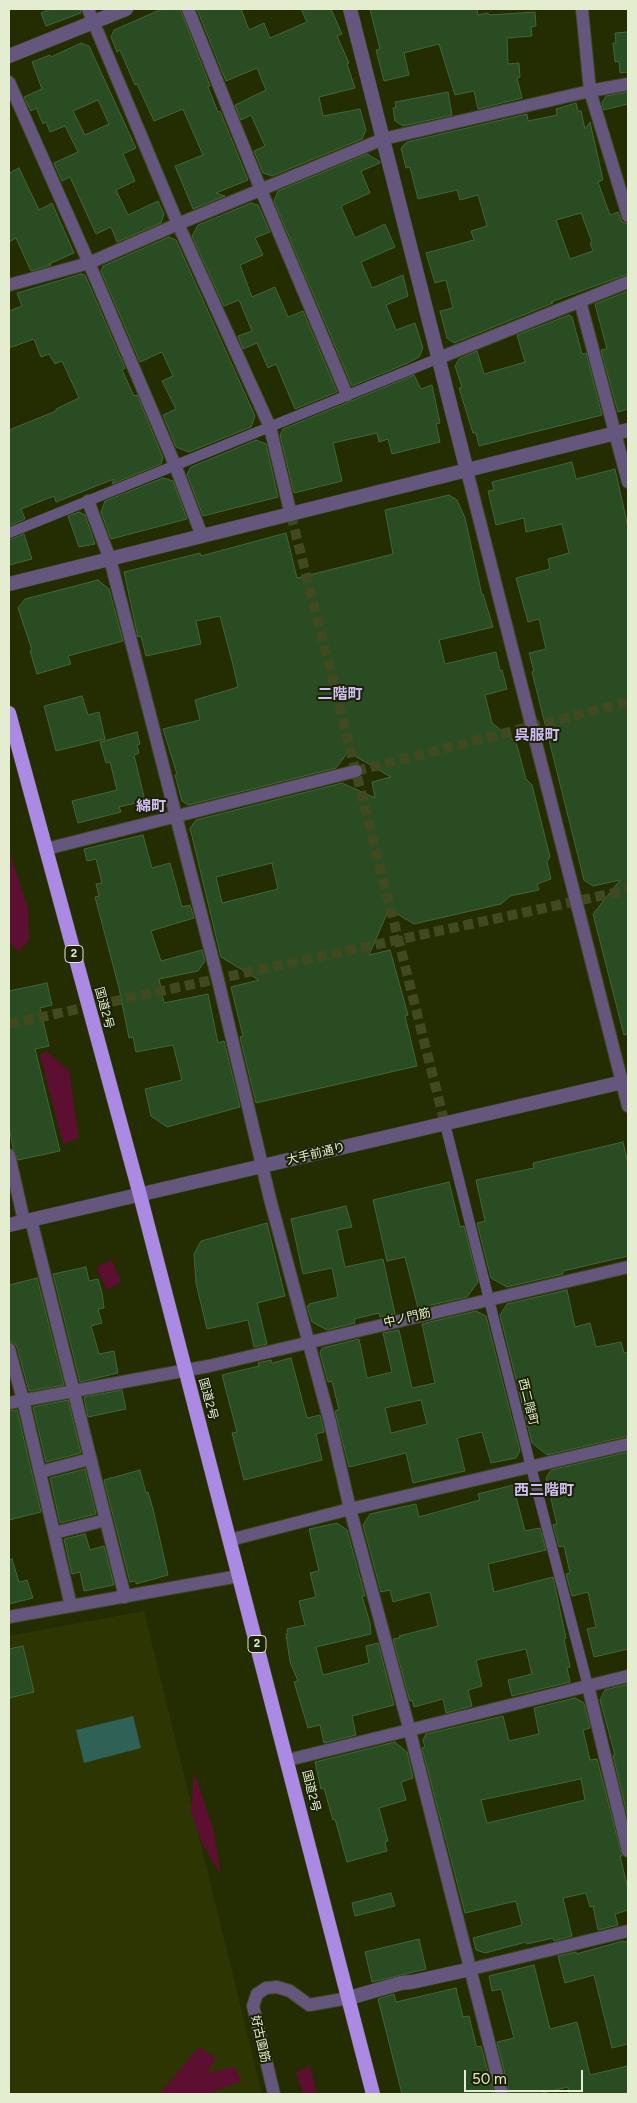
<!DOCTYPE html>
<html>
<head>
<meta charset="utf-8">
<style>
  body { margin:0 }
  #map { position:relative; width:637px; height:2103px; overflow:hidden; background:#242c01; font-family:Figtree,sans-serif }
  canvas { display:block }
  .frame { position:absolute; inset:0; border:10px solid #e4edcf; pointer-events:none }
  .scale { position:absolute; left:464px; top:2070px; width:119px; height:22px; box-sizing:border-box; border:2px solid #e4edcf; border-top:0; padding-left:6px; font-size:15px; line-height:18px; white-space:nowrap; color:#e4edcf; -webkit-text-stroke:4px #1b2105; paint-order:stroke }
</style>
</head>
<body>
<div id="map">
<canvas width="637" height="2103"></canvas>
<div class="frame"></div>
<div class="scale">50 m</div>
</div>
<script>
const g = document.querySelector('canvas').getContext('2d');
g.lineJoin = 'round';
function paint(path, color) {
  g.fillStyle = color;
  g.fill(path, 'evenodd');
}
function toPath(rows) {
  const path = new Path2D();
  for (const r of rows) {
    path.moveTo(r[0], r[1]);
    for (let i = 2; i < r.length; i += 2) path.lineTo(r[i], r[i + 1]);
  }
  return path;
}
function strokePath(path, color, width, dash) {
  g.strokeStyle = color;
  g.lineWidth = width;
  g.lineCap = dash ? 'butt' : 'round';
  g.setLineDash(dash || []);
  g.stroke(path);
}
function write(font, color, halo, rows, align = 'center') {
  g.font = font + ' Figtree,"Noto Sans JP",sans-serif';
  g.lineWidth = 4;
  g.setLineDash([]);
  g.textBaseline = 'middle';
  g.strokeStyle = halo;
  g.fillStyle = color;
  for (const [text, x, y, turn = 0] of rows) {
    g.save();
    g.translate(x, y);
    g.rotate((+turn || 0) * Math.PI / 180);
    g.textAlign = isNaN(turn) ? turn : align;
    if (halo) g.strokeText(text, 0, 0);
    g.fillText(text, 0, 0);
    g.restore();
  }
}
const built = toPath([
  [144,1611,262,2094,9,2094,9,1636]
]);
const green = toPath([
  [9,851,28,908,29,940,18,952,9,941],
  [46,1051,69,1071,79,1138,63,1144,40,1055],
  [112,1260,121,1282,107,1290,96,1267],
  [194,1772,213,1828,221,1875,203,1845,191,1812],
  [199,2047,216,2058,207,2073,235,2067,241,2081,208,2094,159,2094],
  [310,2066,317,2094,303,2094,296,2072]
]);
const water = toPath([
  [133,1716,141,1748,84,1763,76,1730]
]);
const building = toPath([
  [50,9,80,9,81,13,46,26,41,13,50,9],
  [162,9,180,9,210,86,208,87,218,112,220,111,248,180,216,193,225,196,193,209,175,166,203,155,183,109,154,121,137,84,135,85,120,50,117,52,111,37,114,30,162,9],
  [197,9,241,9,249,30,264,23,270,38,307,22,301,9,331,9,342,34,337,36,349,63,347,64,355,88,319,97,323,116,360,109,366,130,362,139,272,176,263,173,254,151,265,146,251,115,241,120,235,105,266,90,257,68,226,81,197,9],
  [370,9,477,9,478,15,488,13,489,15,535,12,536,26,531,27,532,36,507,38,508,64,519,63,520,77,517,78,522,98,478,109,474,91,455,95,439,44,404,53,409,75,384,81,376,50,380,49,370,9],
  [628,32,628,72,620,73,619,61,615,62,613,43,616,43,615,33,628,32],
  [81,43,89,46,136,148,123,154,135,181,116,190,128,215,158,201,164,214,161,223,117,242,111,227,96,234,70,177,62,181,54,163,78,152,65,126,50,132,46,122,43,124,36,108,31,111,24,97,42,89,32,62,50,55,51,57,81,43],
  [98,100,109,124,85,135,73,111,98,100],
  [448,92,452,115,403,126,395,121,393,108,396,108,395,102,448,92],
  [628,92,628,104,604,110,602,103,606,96,628,92],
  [576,103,578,111,581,111,585,129,590,122,603,180,598,182,610,215,618,212,622,222,628,224,628,274,551,302,553,303,454,343,447,338,440,311,453,308,446,280,435,283,426,253,474,240,471,231,487,226,478,195,460,200,457,190,418,199,410,167,406,168,401,148,407,142,527,114,528,121,557,115,556,109,576,103],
  [581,213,592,242,590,243,593,251,570,259,556,220,581,213],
  [367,154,379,161,380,163,361,171,370,193,341,206,355,238,385,224,395,247,361,262,372,288,403,275,408,296,386,305,396,330,415,323,423,348,419,357,408,363,352,386,274,201,278,191,367,154],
  [19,168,39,210,52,203,74,253,49,264,51,265,31,271,16,238,9,242,9,173,19,168],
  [251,203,258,205,270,232,255,238,263,255,240,265,252,297,275,287,288,317,303,311,337,392,295,409,276,364,268,368,257,343,243,349,238,336,252,331,239,300,224,306,192,236,198,225,251,203],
  [169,237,176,240,255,416,251,427,189,452,176,447,163,415,176,409,162,381,173,376,162,352,140,362,101,271,103,266,169,237],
  [81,274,85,275,125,368,122,370,134,396,137,395,163,458,161,464,112,484,114,479,56,502,54,496,21,509,25,519,9,526,9,430,56,411,56,409,79,398,62,361,55,364,49,354,41,357,34,339,9,348,9,311,22,306,17,293,81,274],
  [628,291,628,409,618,412,601,350,607,349,595,304,628,291],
  [569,315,572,317,582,354,586,353,602,415,479,446,476,433,473,433,459,388,462,387,455,366,459,359,477,351,484,374,525,362,517,335,569,315],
  [414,375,421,389,432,385,440,423,436,424,440,442,392,454,388,439,379,442,377,433,333,443,342,481,294,493,280,435,283,429,414,375],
  [256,440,266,444,278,497,203,516,187,474,191,467,256,440],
  [572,462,576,479,615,469,628,527,628,1034,624,1035,593,914,620,880,593,886,584,880,532,672,534,671,529,653,546,649,539,619,528,622,516,578,550,569,548,559,569,553,562,524,526,532,524,518,496,525,488,491,494,490,492,482,572,462],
  [163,478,173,481,187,519,111,539,101,512,105,501,163,478],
  [449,495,457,500,465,518,482,595,483,594,493,627,439,640,445,664,496,652,500,671,502,670,507,689,485,695,492,723,516,742,526,779,532,785,550,857,547,862,551,879,537,884,539,890,510,896,501,904,414,924,389,909,369,955,390,950,408,1015,405,1016,417,1066,256,1103,240,1037,243,1036,231,987,259,980,221,957,190,828,196,820,342,783,375,798,372,782,391,777,348,752,336,768,188,805,182,801,175,775,177,774,163,729,200,720,195,700,238,687,233,665,220,616,196,621,201,644,146,656,141,636,138,637,124,572,200,553,201,556,286,533,297,578,393,554,385,510,449,495],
  [272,863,278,889,222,903,216,877,272,863],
  [79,512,85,515,95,544,79,547,68,516,79,512],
  [24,534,32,559,9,565,9,540,24,534],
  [98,580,109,589,123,641,68,656,71,664,37,674,30,651,32,650,18,608,25,599,98,580],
  [82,696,88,715,99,712,105,739,56,751,44,706,82,696],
  [137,732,140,744,137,745,139,753,134,755,145,801,119,807,121,812,78,823,72,801,117,790,110,762,106,763,100,742,137,732],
  [143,835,152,868,170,863,182,907,190,905,194,918,151,931,161,961,202,950,205,961,198,971,159,979,164,1003,208,994,218,1043,224,1041,240,1107,167,1127,151,1116,145,1089,182,1080,173,1045,136,1052,133,1037,129,1038,119,988,95,897,99,896,96,884,102,883,96,859,87,861,84,849,143,835],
  [47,983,52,1005,40,1008,49,1046,35,1049,60,1151,18,1160,13,1148,9,1127,9,991,47,983],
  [623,1142,628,1163,628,1256,563,1271,563,1274,507,1287,491,1278,477,1223,485,1221,476,1180,534,1168,533,1163,623,1142],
  [449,1182,460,1227,464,1226,478,1282,467,1297,418,1308,405,1257,387,1261,373,1200,449,1182],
  [346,1206,352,1227,337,1230,345,1267,383,1259,395,1314,380,1317,379,1313,354,1319,355,1323,327,1330,312,1322,307,1306,309,1306,309,1304,338,1297,332,1268,303,1274,291,1219,346,1206],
  [267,1223,285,1296,257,1303,267,1344,254,1347,248,1320,207,1329,196,1283,194,1254,201,1241,267,1223],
  [86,1267,89,1281,98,1279,102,1293,104,1308,98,1309,102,1323,91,1326,99,1354,114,1351,118,1373,80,1382,53,1274,86,1267],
  [37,1278,64,1385,29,1391,17,1347,14,1343,9,1341,9,1285,37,1278],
  [567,1290,575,1327,590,1323,596,1347,621,1342,624,1353,628,1352,628,1436,547,1455,532,1443,500,1315,507,1304,567,1290],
  [476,1311,486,1316,520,1451,516,1458,491,1463,482,1432,457,1438,465,1471,413,1483,406,1453,349,1467,335,1411,339,1410,332,1381,328,1382,320,1353,322,1348,359,1339,367,1378,392,1372,383,1333,399,1330,412,1388,435,1383,422,1324,476,1311],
  [421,1400,427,1424,391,1433,385,1408,421,1400],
  [291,1358,307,1418,320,1415,324,1432,316,1434,322,1460,244,1480,232,1433,237,1432,222,1375,259,1366,258,1363,271,1360,272,1363,291,1358],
  [122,1390,126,1409,88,1417,84,1397,122,1390],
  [68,1400,81,1453,46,1462,33,1407,68,1400],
  [17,1410,41,1512,9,1520,9,1411,17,1410],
  [628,1452,628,1649,594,1657,587,1629,596,1627,588,1592,572,1596,566,1574,570,1573,564,1546,559,1547,553,1525,557,1524,546,1478,551,1470,628,1452],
  [85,1469,96,1514,60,1523,50,1478,85,1469],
  [140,1470,146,1493,148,1492,153,1509,168,1575,136,1584,136,1581,130,1582,104,1480,140,1470],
  [513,1485,525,1531,540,1528,546,1550,488,1564,494,1592,553,1577,566,1638,564,1639,570,1667,567,1668,570,1682,512,1696,508,1680,532,1674,526,1649,476,1660,482,1686,468,1690,472,1706,446,1713,443,1699,414,1707,412,1700,410,1701,393,1639,400,1638,399,1636,438,1626,430,1592,393,1602,390,1590,381,1592,363,1525,370,1514,379,1512,416,1504,419,1517,480,1500,478,1494,513,1485],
  [337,1523,347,1530,365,1596,362,1596,370,1623,371,1634,316,1647,323,1675,369,1663,366,1646,378,1643,394,1705,352,1716,356,1735,324,1743,320,1725,308,1728,294,1682,298,1681,290,1662,286,1634,288,1634,287,1629,305,1625,299,1601,316,1597,310,1573,319,1571,309,1529,337,1523],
  [85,1534,90,1550,104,1546,114,1585,84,1591,80,1572,72,1574,64,1539,85,1534],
  [12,1559,19,1582,27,1580,33,1598,9,1604,9,1560,12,1559],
  [23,1646,34,1692,9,1698,9,1649,23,1646],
  [628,1684,628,1818,613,1755,615,1755,600,1700,605,1690,628,1684],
  [575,1698,584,1703,590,1728,583,1730,590,1760,597,1759,622,1856,620,1856,628,1889,628,1910,615,1914,618,1925,598,1930,593,1906,590,1907,586,1893,563,1898,572,1936,554,1941,553,1938,527,1944,526,1942,485,1953,476,1950,473,1938,522,1925,516,1901,465,1913,422,1748,425,1747,423,1740,426,1734,503,1716,509,1741,539,1734,534,1708,575,1698],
  [581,1779,585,1800,487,1823,481,1800,581,1779],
  [395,1742,407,1752,413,1778,401,1782,406,1800,379,1808,388,1841,385,1842,387,1851,347,1862,335,1819,333,1820,324,1788,321,1789,315,1762,395,1742],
  [391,1893,395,1906,355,1916,352,1903,391,1893],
  [419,1939,426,1969,372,1982,365,1952,419,1939],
  [623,1941,623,1942,628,1941,628,2044,612,2048,594,1975,565,1983,558,1956,576,1952,576,1954,623,1941],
  [534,1965,550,2029,577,2022,590,2075,628,2066,628,2094,569,2094,568,2087,539,2094,510,2094,497,2042,514,2038,501,1989,492,1991,489,1976,534,1965],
  [456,1988,463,2017,469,2016,476,2045,478,2047,481,2046,494,2094,402,2094,378,1999,394,1994,396,2002,456,1988]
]);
const pedestrianTunnel = toPath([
  [291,515,445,1124],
  [356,771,628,702],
  [9,1024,628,890]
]);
const pedestrian = toPath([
  [9,533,439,358],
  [445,1124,531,1467,588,1686]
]);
const minor = toPath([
  [88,9,178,224,270,427,291,515],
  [188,9,261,190,347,395],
  [582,9,590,91,628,216],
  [9,82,89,263,175,465,202,536],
  [9,285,89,263,178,224,383,139,590,91,628,84],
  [580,301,628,482],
  [439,358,628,282],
  [467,471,628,1106],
  [88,501,110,559,218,980,270,1199,330,1422,350,1509,409,1728,502,2094],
  [46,849,356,771],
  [9,1155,24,1221],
  [31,1220,125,1597],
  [9,1349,23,1400,71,1606],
  [9,1403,209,1366,628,1267],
  [40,1472,90,1459],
  [54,1533,106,1520],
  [230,1540,350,1509,628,1444],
  [9,1617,239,1576],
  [588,1686,628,1851],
  [288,1760,628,1676],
  [471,1969,628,1931],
  [274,2094,253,2006,257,1994,266,1988,277,1987,290,1991,309,2005,349,1998]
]);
const tertiary = toPath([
  [350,9,467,471],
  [9,56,126,9],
  [9,584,628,430],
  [9,1225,623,1082,628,1085],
  [349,1998,401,1983,412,1982,471,1969]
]);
const trunk = toPath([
  [9,713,140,1195,373,2094]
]);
const shields = [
  [74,954,18],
  [257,1644,18]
];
const shieldNames = [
  ["2",74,954],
  ["2",257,1644]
];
const streetNames = [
  ["国道2号",104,1008,75],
  ["大手前通り",316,1154,-13],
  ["中ノ門筋",407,1318,-13],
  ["国道2号",208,1399,75],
  ["西二階町",528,1402,76],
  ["国道2号",311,1791,76],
  ["好古園筋",260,2039,77]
];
const quarterNames = [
  ["二階町",340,695],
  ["呉服町",537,736],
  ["綿町",151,807],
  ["西二階町",544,1491]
];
paint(built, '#2d3603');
paint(green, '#5c0f30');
paint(water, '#2f6157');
paint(building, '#294c22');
strokePath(building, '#42663a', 1);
strokePath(pedestrianTunnel, '#414920', 10, [10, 5]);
strokePath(pedestrian, '#3f471e', 11);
strokePath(minor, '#3f471e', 14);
strokePath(tertiary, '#3f471e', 15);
strokePath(trunk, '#3f471e', 15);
strokePath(pedestrian, '#64567d', 10);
strokePath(minor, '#64567d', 12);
strokePath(tertiary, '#64567d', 14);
strokePath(trunk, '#ab8ae3', 14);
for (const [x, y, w] of shields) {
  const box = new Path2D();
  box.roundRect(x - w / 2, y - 8.5, w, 17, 4);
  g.fillStyle = '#1b2105';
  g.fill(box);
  strokePath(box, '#e4edcf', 1);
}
write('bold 11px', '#e4edcf', null, shieldNames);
write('12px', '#e4edcf', '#1b2105', streetNames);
write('bold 15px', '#d1bef6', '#1b2105', quarterNames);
</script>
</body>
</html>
